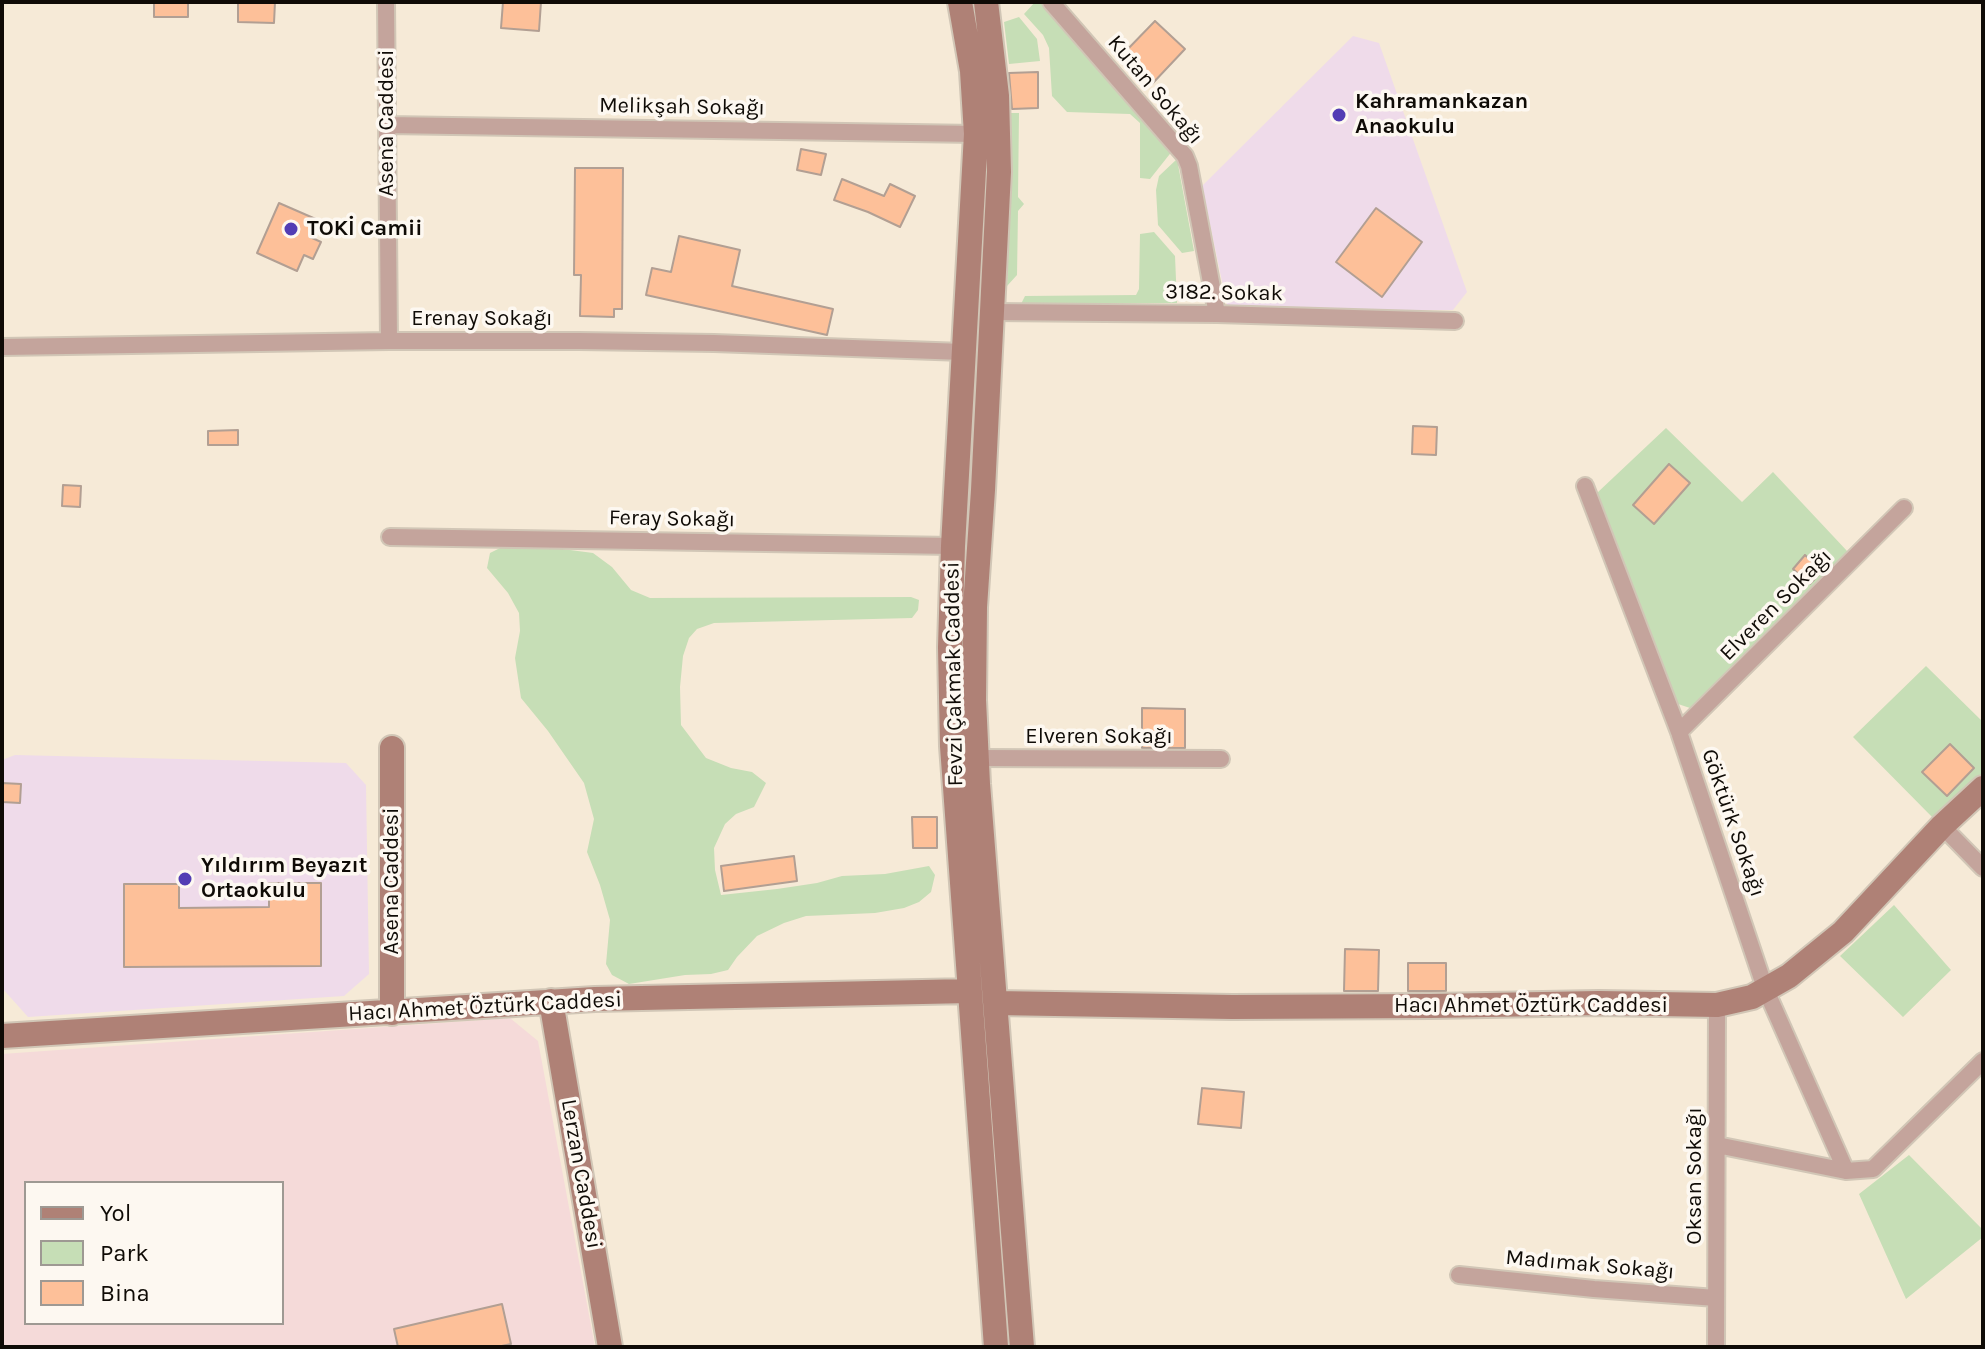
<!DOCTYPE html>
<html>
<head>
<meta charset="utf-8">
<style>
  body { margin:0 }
  #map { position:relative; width:1985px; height:1349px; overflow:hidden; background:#f6ead7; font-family:Karla,sans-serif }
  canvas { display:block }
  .frame { position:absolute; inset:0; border:4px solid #0f0b06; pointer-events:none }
  .legend { position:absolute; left:24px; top:1181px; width:260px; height:144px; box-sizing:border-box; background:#fdf8f1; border:2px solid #9e9993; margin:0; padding:10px 14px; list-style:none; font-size:24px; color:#0f0b06 }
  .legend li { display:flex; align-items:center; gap:16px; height:40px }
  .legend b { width:40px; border:2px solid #9e9993 }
</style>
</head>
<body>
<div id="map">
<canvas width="1985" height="1349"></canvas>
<div class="frame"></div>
<ul class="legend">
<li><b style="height:10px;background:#af8176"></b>Yol</li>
<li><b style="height:22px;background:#c6deb6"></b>Park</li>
<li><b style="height:22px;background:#fdc099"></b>Bina</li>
</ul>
</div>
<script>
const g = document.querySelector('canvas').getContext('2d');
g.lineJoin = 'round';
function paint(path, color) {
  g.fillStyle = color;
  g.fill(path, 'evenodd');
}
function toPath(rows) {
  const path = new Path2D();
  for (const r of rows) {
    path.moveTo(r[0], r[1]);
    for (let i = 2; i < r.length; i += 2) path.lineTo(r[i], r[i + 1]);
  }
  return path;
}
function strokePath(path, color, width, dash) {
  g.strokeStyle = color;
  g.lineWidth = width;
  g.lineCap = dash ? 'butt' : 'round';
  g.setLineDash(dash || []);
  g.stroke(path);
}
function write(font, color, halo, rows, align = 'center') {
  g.font = font + ' Karla,sans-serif';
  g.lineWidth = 7;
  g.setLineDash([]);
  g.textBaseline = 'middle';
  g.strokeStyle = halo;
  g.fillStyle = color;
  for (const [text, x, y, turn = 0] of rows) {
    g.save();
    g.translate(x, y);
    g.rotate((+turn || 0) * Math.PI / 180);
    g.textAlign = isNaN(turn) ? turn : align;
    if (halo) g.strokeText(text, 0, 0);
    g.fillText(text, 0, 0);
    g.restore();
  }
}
const industrial = toPath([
  [510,1018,538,1041,595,1347,2,1347,2,1054],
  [26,1183,282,1183,282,1323,26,1323]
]);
const education = toPath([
  [1353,36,1379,43,1467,292,1453,310,1228,310,1202,186],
  [15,755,346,763,366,785,369,974,344,996,28,1017,2,988,2,760]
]);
const green = toPath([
  [1035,2,1040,2,1173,150,1150,179,1140,178,1140,123,1130,114,1067,112,1052,96,1049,48,1043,35,1024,14],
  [1019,17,1037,39,1040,61,1009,64,1004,22],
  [1011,113,1019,113,1018,197,1024,204,1018,211,1017,275,1007,286,1011,181],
  [1177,159,1194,251,1182,253,1158,225,1156,190,1159,176],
  [1154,232,1175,256,1177,303,1021,304,1025,296,1136,295,1139,289,1140,234],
  [1666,428,1742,502,1773,472,1848,552,1693,709,1672,702,1640,606,1597,493],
  [502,547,555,548,593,553,612,567,631,590,650,598,911,597,919,600,918,610,912,618,714,623,697,629,689,638,683,656,680,687,681,725,706,758,731,768,752,772,766,783,754,807,736,814,725,824,714,848,715,870,721,895,777,889,817,883,842,876,885,874,929,866,935,875,931,892,919,902,904,908,875,913,806,916,784,923,757,936,737,957,728,970,711,974,685,975,629,984,612,975,606,964,610,920,600,885,587,852,594,819,584,783,548,731,521,698,515,658,520,631,519,613,508,593,487,568,490,553],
  [1926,666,1983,722,1983,773,1936,821,1853,737],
  [1894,905,1951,970,1903,1017,1840,956],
  [1909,1155,1983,1230,1983,1237,1906,1299,1859,1194]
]);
const building = toPath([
  [154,2,188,2,188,17,154,17,154,2],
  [238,2,275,2,274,23,238,22,238,2],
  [503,2,541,2,539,31,501,28,503,2],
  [1155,21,1185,49,1152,84,1122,55,1155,21],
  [1038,72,1038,108,1012,109,1009,73,1038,72],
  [801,149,826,154,821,175,797,170,801,149],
  [575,168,623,168,622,309,614,309,614,317,580,316,581,275,574,275,575,168],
  [842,179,884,196,890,184,915,196,900,227,868,212,834,200,842,179],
  [279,203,318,220,310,237,321,242,313,259,304,255,297,271,257,253,279,203],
  [1376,208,1422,242,1382,297,1336,262,1376,208],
  [679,236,740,250,732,286,833,309,827,335,646,295,652,268,671,272,679,236],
  [1413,426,1437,427,1436,455,1412,454,1413,426],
  [238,430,238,445,208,445,208,431,238,430],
  [1669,464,1690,483,1654,524,1633,505,1669,464],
  [63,485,81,486,80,507,62,506,63,485],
  [1805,555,1822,571,1810,584,1793,569,1805,555],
  [1142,708,1185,709,1185,748,1142,748,1142,708],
  [1950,744,1974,768,1947,796,1922,772,1950,744],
  [2,783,21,784,20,803,2,802,2,783],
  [912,817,937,817,937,848,913,848,912,817],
  [794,856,797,881,724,891,721,866,794,856],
  [269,883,321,883,321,966,124,967,124,884,179,884,179,908,269,907,269,883],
  [1345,949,1379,950,1378,991,1344,991,1345,949],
  [1408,963,1446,963,1446,991,1408,991,1408,963],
  [1202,1088,1244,1092,1241,1128,1198,1124,1202,1088],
  [502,1304,511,1344,497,1347,398,1347,394,1329,502,1304]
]);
const street = toPath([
  [386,2,389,341],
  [1051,2,1185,156,1189,166,1217,314],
  [387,125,976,134],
  [993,312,1217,314,1455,321],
  [2,347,389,341,579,341,714,343,963,352],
  [1585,486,1679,732,1765,988,1846,1171],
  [390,537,953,546],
  [1679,732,1904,508],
  [977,758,1221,759],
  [1942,826,1983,868],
  [1717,1145,1846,1171,1873,1169,1983,1061],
  [1459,1275,1594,1289,1716,1298],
  [1716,1347,1717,1005]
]);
const secondary = toPath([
  [960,2,972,71,976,134,953,546,950,647,952,746,996,1347],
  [986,2,997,96,999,172,983,490,975,607,974,700,978,784,1022,1347],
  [551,1001,610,1347],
  [996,1003,1232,1007,1431,1006,1599,1003,1717,1005,1752,997,1789,976,1811,958,1843,932,1942,826,1983,788],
  [392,1013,392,748],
  [2,1036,595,999,969,991]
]);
const markers = [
  [1339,115,8,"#523db4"],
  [291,229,8,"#523db4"],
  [185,879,8,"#523db4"]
];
const streetNames = [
  ["Kutan Sokağı",1155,90,50],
  ["Melikşah Sokağı",682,107,1],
  ["Asena Caddesi",387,123,-90],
  ["3182. Sokak",1224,293,1],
  ["Erenay Sokağı",482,319],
  ["Feray Sokağı",672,519,1],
  ["Elveren Sokağı",1776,605,-45],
  ["Fevzi Çakmak Caddesi",954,674,-91],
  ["Elveren Sokağı",1099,737],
  ["Göktürk Sokağı",1733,823,71],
  ["Asena Caddesi",392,881,-90],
  ["Hacı Ahmet Öztürk Caddesi",1531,1006],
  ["Hacı Ahmet Öztürk Caddesi",485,1007,-3],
  ["Lerzan Caddesi",581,1174,80],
  ["Oksan Sokağı",1695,1176,-90],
  ["Madımak Sokağı",1590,1265,5]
];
const poiNames = [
  ["Kahramankazan",1355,102],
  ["Anaokulu",1355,127],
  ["TOKİ Camii",307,229],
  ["Yıldırım Beyazıt",201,866],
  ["Ortaokulu",201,891]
];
paint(industrial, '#f5dad9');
paint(education, '#efdbea');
paint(green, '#c6deb6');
paint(building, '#fdc099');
strokePath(building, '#b29f93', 2);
strokePath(street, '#d1c6b6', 20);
strokePath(secondary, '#d1c6b6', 28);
strokePath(street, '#c4a49c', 16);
strokePath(secondary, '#af8176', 24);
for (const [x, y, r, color] of markers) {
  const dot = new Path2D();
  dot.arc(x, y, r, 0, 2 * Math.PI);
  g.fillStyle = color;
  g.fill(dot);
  strokePath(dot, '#fdf8f1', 3);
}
write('22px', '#0f0b06', '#fdf8f1', streetNames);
write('bold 22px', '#0f0b06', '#fdf8f1', poiNames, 'left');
</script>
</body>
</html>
